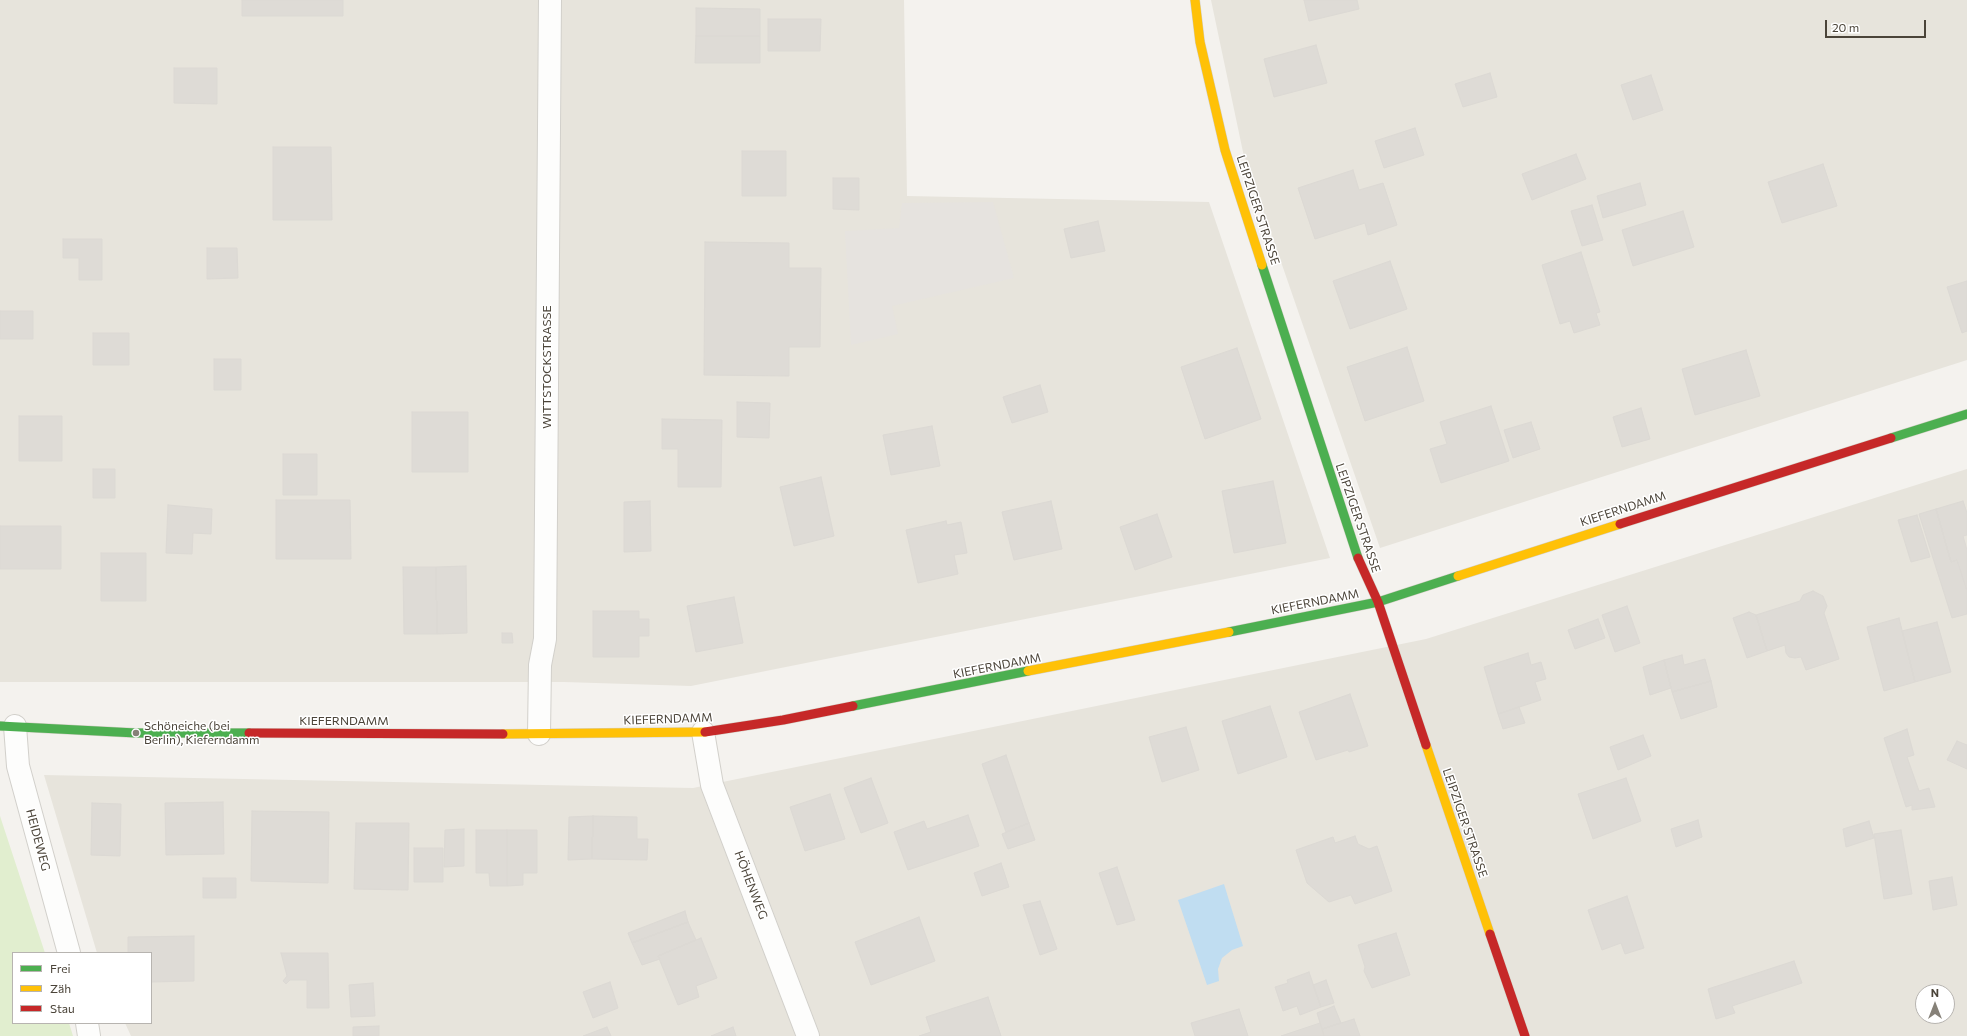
<!DOCTYPE html>
<html>
<head>
<meta charset="utf-8">
<style>
  body { margin:0 }
  #map { position:relative; width:1967px; height:1036px; overflow:hidden; background:#f4f2ee; font-family:Commissioner,sans-serif }
  canvas { display:block }
  .legend { position:absolute; left:12px; top:952px; width:140px; height:72px; box-sizing:border-box; background:#fff; border:1px solid #b7b4b0; margin:0; padding:5px 7px; list-style:none; font-size:12px; color:#4b4439 }
  .legend li { display:flex; align-items:center; gap:8px; height:20px }
  .legend b { width:20px; border:1px solid #b7b4b0 }
  .north { position:absolute; left:1915px; top:984px; width:40px; height:40px; box-sizing:border-box; background:#fff; border:1px solid #b7b4b0; border-radius:50%; rotate:0deg; font-size:11px; font-weight:700; line-height:16px; text-align:center; color:#4b4439 }
  .north::after { content:''; display:block; margin:auto; width:14px; height:18px; background:#868178; clip-path:polygon(50% 0,100% 100%,50% 72%,0 100%) }
  .scale { position:absolute; left:1825px; top:20px; width:101px; height:18px; box-sizing:border-box; border:2px solid #4b4439; border-top:0; padding-left:5px; font-size:12px; line-height:14px; white-space:nowrap; color:#4b4439; -webkit-text-stroke:3px #fff; paint-order:stroke }
</style>
</head>
<body>
<div id="map">
<canvas width="1967" height="1036"></canvas>
<ul class="legend">
<li><b style="height:5px;background:#4caf50"></b>Frei</li>
<li><b style="height:5px;background:#ffc107"></b>Zäh</li>
<li><b style="height:5px;background:#c62828"></b>Stau</li>
</ul>
<div class="north">N</div>
<div class="scale">20 m</div>
</div>
<script>
const g = document.querySelector('canvas').getContext('2d');
g.lineJoin = 'round';
function paint(path, color) {
  g.fillStyle = color;
  g.fill(path, 'evenodd');
}
function toPath(rows) {
  const path = new Path2D();
  for (const r of rows) {
    path.moveTo(r[0], r[1]);
    for (let i = 2; i < r.length; i += 2) path.lineTo(r[i], r[i + 1]);
  }
  return path;
}
function strokePath(path, color, width, dash) {
  g.strokeStyle = color;
  g.lineWidth = width;
  g.lineCap = dash ? 'butt' : 'round';
  g.setLineDash(dash || []);
  g.stroke(path);
}
function write(font, color, halo, rows, align = 'center') {
  g.font = font + ' Commissioner,sans-serif';
  g.lineWidth = 3;
  g.setLineDash([]);
  g.textBaseline = 'middle';
  g.strokeStyle = halo;
  g.fillStyle = color;
  for (const [text, x, y, turn = 0] of rows) {
    g.save();
    g.translate(x, y);
    g.rotate((+turn || 0) * Math.PI / 180);
    g.textAlign = isNaN(turn) ? turn : align;
    if (halo) g.strokeText(text, 0, 0);
    g.fillText(text, 0, 0);
    g.restore();
  }
}
const residential = toPath([
  [0,0,904,0,907,196,1209,202,1330,558,691,686,564,682,0,682],
  [1211,0,1967,0,1967,360,1380,548,1243,152],
  [1967,469,1967,1036,131,1036,125,1023,151,1023,151,953,97,953,44,775,693,788,1426,639],
  [1923,992,1947,992,1947,1016,1923,1016]
]);
const green = toPath([
  [0,816,45,953,13,953,13,1023,69,1023,73,1036,0,1036]
]);
const parking = toPath([
  [993,202,1014,278,892,306,898,334,851,345,845,231,899,228,902,203]
]);
const water = toPath([
  [1224,884,1243,946,1232,950,1222,958,1218,969,1219,981,1207,985,1178,900]
]);
const building = toPath([
  [242,0,343,0,343,16,242,16,242,0],
  [1304,0,1357,0,1359,9,1309,21,1304,0],
  [696,8,760,9,760,36,696,36,696,8],
  [768,19,821,19,820,51,768,51,768,19],
  [696,36,760,36,760,63,695,63,696,36],
  [1316,45,1327,83,1274,97,1264,59,1316,45],
  [174,68,217,68,217,104,174,103,174,68],
  [1490,73,1497,97,1463,107,1455,84,1490,73],
  [1651,75,1663,110,1633,120,1621,85,1651,75],
  [1415,128,1424,155,1384,168,1375,141,1415,128],
  [273,147,331,147,332,220,273,220,273,147],
  [742,151,786,151,786,196,742,196,742,151],
  [1576,154,1586,179,1532,200,1522,174,1576,154],
  [1823,164,1837,206,1782,223,1768,182,1823,164],
  [1353,170,1359,190,1383,183,1397,225,1368,235,1365,223,1315,239,1298,188,1353,170],
  [833,178,859,178,859,210,833,209,833,178],
  [1640,183,1646,205,1603,218,1597,196,1640,183],
  [1592,205,1603,240,1582,246,1571,211,1592,205],
  [1683,211,1694,247,1633,266,1622,230,1683,211],
  [1098,221,1105,251,1071,258,1064,229,1098,221],
  [63,239,102,239,102,280,79,280,79,258,63,258,63,239],
  [705,242,789,243,789,268,821,268,820,347,789,347,789,376,704,375,705,242],
  [207,248,237,248,238,278,207,279,207,248],
  [1581,252,1600,312,1596,313,1600,325,1574,333,1570,321,1560,324,1542,265,1581,252],
  [1390,261,1407,309,1350,329,1333,281,1390,261],
  [1967,281,1967,331,1962,333,1947,287,1967,281],
  [0,311,33,311,33,339,0,339,0,311],
  [93,333,129,333,129,365,93,365,93,333],
  [1407,347,1424,401,1365,421,1347,367,1407,347],
  [1237,348,1261,419,1205,439,1181,367,1237,348],
  [1746,350,1760,396,1695,415,1682,369,1746,350],
  [214,359,241,359,241,390,214,390,214,359],
  [1040,385,1048,412,1012,423,1003,397,1040,385],
  [737,402,770,403,769,438,737,437,737,402],
  [1491,406,1509,461,1441,483,1430,449,1447,444,1440,422,1491,406],
  [1641,408,1650,439,1622,447,1613,417,1641,408],
  [412,412,468,412,468,472,412,472,412,412],
  [19,416,62,416,62,461,19,461,19,416],
  [662,419,722,420,721,487,678,487,678,449,662,449,662,419],
  [1531,422,1540,449,1513,458,1504,430,1531,422],
  [932,426,940,466,891,475,883,435,932,426],
  [283,454,317,454,317,495,283,495,283,454],
  [93,469,115,469,115,498,93,498,93,469],
  [821,477,834,536,794,546,780,487,821,477],
  [1273,481,1286,543,1234,553,1222,491,1273,481],
  [276,500,350,500,351,559,276,559,276,500],
  [650,501,651,551,624,552,624,502,650,501],
  [1051,501,1062,549,1014,560,1002,512,1051,501],
  [1963,501,1967,513,1967,535,1963,536,1967,550,1967,591,1957,560,1951,562,1936,509,1963,501],
  [168,505,212,509,211,534,193,533,192,554,166,553,168,505],
  [1936,509,1951,562,1957,560,1967,591,1967,614,1952,618,1919,514,1936,509],
  [1157,514,1172,557,1135,570,1120,527,1157,514],
  [1917,515,1930,557,1911,562,1898,520,1917,515],
  [946,521,947,525,961,522,967,553,954,555,958,574,918,583,906,530,946,521],
  [0,526,61,526,61,569,0,569,0,526],
  [101,553,146,553,146,601,101,601,101,553],
  [466,566,467,633,437,634,436,567,466,566],
  [403,567,436,567,437,634,404,634,403,567],
  [1813,591,1823,596,1827,606,1824,613,1839,659,1806,670,1801,657,1795,658,1789,657,1786,653,1785,645,1767,651,1756,615,1800,601,1803,595,1813,591],
  [734,597,743,643,696,652,687,606,734,597],
  [1627,606,1640,643,1615,652,1602,615,1627,606],
  [593,611,639,611,639,619,649,619,649,636,639,636,639,657,593,657,593,611],
  [1749,612,1756,615,1767,651,1747,658,1733,618,1749,612],
  [1899,618,1915,682,1884,691,1867,627,1899,618],
  [1598,619,1605,638,1575,649,1568,630,1598,619],
  [1937,622,1951,672,1915,682,1902,631,1937,622],
  [502,633,512,633,513,643,502,643,502,633],
  [1528,653,1531,665,1541,662,1546,679,1535,682,1541,700,1498,714,1484,667,1528,653],
  [1682,655,1684,665,1705,659,1711,681,1672,692,1664,660,1682,655],
  [1664,660,1671,688,1650,695,1643,667,1664,660],
  [1711,681,1717,707,1681,719,1672,692,1711,681],
  [1350,694,1368,746,1349,752,1348,750,1316,760,1299,712,1350,694],
  [1270,706,1287,757,1238,774,1222,721,1270,706],
  [1519,707,1525,723,1503,729,1498,714,1519,707],
  [1186,727,1199,770,1162,782,1149,737,1186,727],
  [1907,729,1914,755,1907,757,1919,791,1929,788,1935,807,1912,810,1912,805,1906,807,1884,738,1907,729],
  [1643,735,1651,756,1618,770,1610,747,1643,735],
  [1957,741,1967,745,1967,769,1947,760,1957,741],
  [1006,755,1029,823,1006,832,982,764,1006,755],
  [871,778,888,823,861,833,844,788,871,778],
  [1626,778,1641,821,1593,839,1578,794,1626,778],
  [830,794,845,839,805,851,790,807,830,794],
  [223,802,224,854,166,855,165,803,223,802],
  [92,803,121,804,120,856,91,855,92,803],
  [252,811,329,812,328,883,251,881,252,811],
  [968,815,979,846,908,870,894,832,924,821,927,829,968,815],
  [593,816,592,859,568,860,569,817,593,816],
  [593,816,637,817,637,839,648,839,647,860,592,859,593,816],
  [1698,820,1702,837,1676,847,1671,829,1698,820],
  [1869,821,1874,838,1846,847,1843,829,1869,821],
  [356,823,409,823,408,890,354,889,356,823],
  [1029,823,1035,840,1008,849,1002,834,1029,823],
  [464,829,464,866,444,867,445,830,464,829],
  [476,830,507,830,507,886,490,886,489,873,476,873,476,830],
  [507,830,537,830,537,873,523,873,523,885,507,886,507,830],
  [1901,830,1912,894,1884,899,1874,834,1901,830],
  [1355,836,1358,844,1369,849,1377,846,1392,891,1355,904,1351,895,1329,902,1307,883,1296,850,1333,837,1335,843,1355,836],
  [414,848,443,848,443,882,414,882,414,848],
  [1001,863,1009,887,982,896,974,873,1001,863],
  [1117,867,1135,920,1117,925,1099,873,1117,867],
  [1952,877,1957,905,1933,910,1929,881,1952,877],
  [203,878,236,878,236,898,203,898,203,878],
  [1627,896,1644,948,1625,954,1621,943,1602,950,1588,910,1627,896],
  [1040,901,1057,949,1040,955,1023,905,1040,901],
  [685,911,688,922,632,943,628,933,685,911],
  [919,917,935,961,871,985,855,942,919,917],
  [688,922,696,940,658,956,660,959,642,965,632,943,688,922],
  [1396,933,1410,975,1372,988,1364,971,1365,967,1358,945,1396,933],
  [194,936,194,981,151,982,151,953,128,953,128,937,194,936],
  [701,938,717,978,696,986,699,997,678,1005,658,956,701,938],
  [281,953,328,953,329,1008,307,1008,307,980,290,980,286,984,283,981,287,976,281,953],
  [1794,961,1802,983,1732,1006,1735,1013,1716,1019,1708,989,1794,961],
  [1309,972,1321,1007,1300,1015,1297,1006,1283,1011,1275,987,1288,983,1287,980,1309,972],
  [1326,980,1334,1003,1321,1007,1313,985,1326,980],
  [610,982,618,1008,593,1018,583,992,610,982],
  [373,983,375,1016,351,1017,349,985,373,983],
  [988,997,1001,1036,919,1036,931,1032,926,1017,988,997],
  [1334,1006,1341,1023,1322,1029,1317,1013,1334,1006],
  [1239,1009,1248,1036,1195,1036,1191,1023,1239,1009],
  [1354,1019,1360,1036,1324,1036,1322,1029,1354,1019],
  [1320,1023,1324,1036,1281,1036,1320,1023],
  [379,1026,379,1036,353,1036,353,1027,379,1026],
  [607,1027,611,1036,583,1036,607,1027],
  [733,1027,736,1036,711,1036,733,1027]
]);
const street = toPath([
  [15,726,18,766,69,953],
  [703,732,712,785,808,1036],
  [539,734,540,665,545,639,550,0],
  [87,1023,89,1036]
]);
const fast = toPath([
  [1262,265,1358,558],
  [1891,438,1967,414],
  [1229,632,1378,602,1458,576],
  [853,706,1028,671],
  [0,726,136,733,249,733]
]);
const slow = toPath([
  [1195,0,1200,42,1225,150,1262,265],
  [1458,576,1620,524],
  [1028,671,1229,632],
  [503,734,705,732],
  [1426,745,1490,934]
]);
const jam = toPath([
  [1620,524,1891,438],
  [1358,558,1378,602,1426,745],
  [705,732,783,720,853,706],
  [249,733,503,734],
  [1490,934,1525,1036]
]);
const markers = [
  [136,733,4,"#868178"]
];
const streetNames = [
  ["LEIPZIGER STRASSE",1258,210,72],
  ["WITTSTOCKSTRASSE",547,367,-90],
  ["KIEFERNDAMM",1623,509,-18],
  ["LEIPZIGER STRASSE",1358,518,71],
  ["KIEFERNDAMM",1315,602,-11],
  ["KIEFERNDAMM",997,666,-11],
  ["KIEFERNDAMM",668,719,-2],
  ["KIEFERNDAMM",344,721],
  ["LEIPZIGER STRASSE",1465,823,71],
  ["HEIDEWEG",38,840,75],
  ["HÖHENWEG",751,885,69]
];
const poiNames = [
  ["Schöneiche (bei",144,726],
  ["Berlin), Kieferndamm",144,740]
];
paint(residential, '#e7e4dc');
paint(green, '#e1eecf');
paint(parking, '#e6e3df');
paint(water, '#c0ddf1');
paint(building, '#dedbd6');
strokePath(building, '#dcd9d4', 1);
strokePath(street, '#d2d0cb', 24);
strokePath(fast, '#d3cfc5', 10);
strokePath(slow, '#d3cfc5', 10);
strokePath(jam, '#d3cfc5', 10);
strokePath(street, '#fdfdfc', 22);
strokePath(fast, '#4caf50', 9);
strokePath(slow, '#ffc107', 9);
strokePath(jam, '#c62828', 9);
for (const [x, y, r, color] of markers) {
  const dot = new Path2D();
  dot.arc(x, y, r, 0, 2 * Math.PI);
  g.fillStyle = color;
  g.fill(dot);
  strokePath(dot, '#fff', 1.5);
}
write('12px', '#4b4439', '#fff', streetNames);
write('12px', '#4b4439', '#fff', poiNames, 'left');
</script>
</body>
</html>
